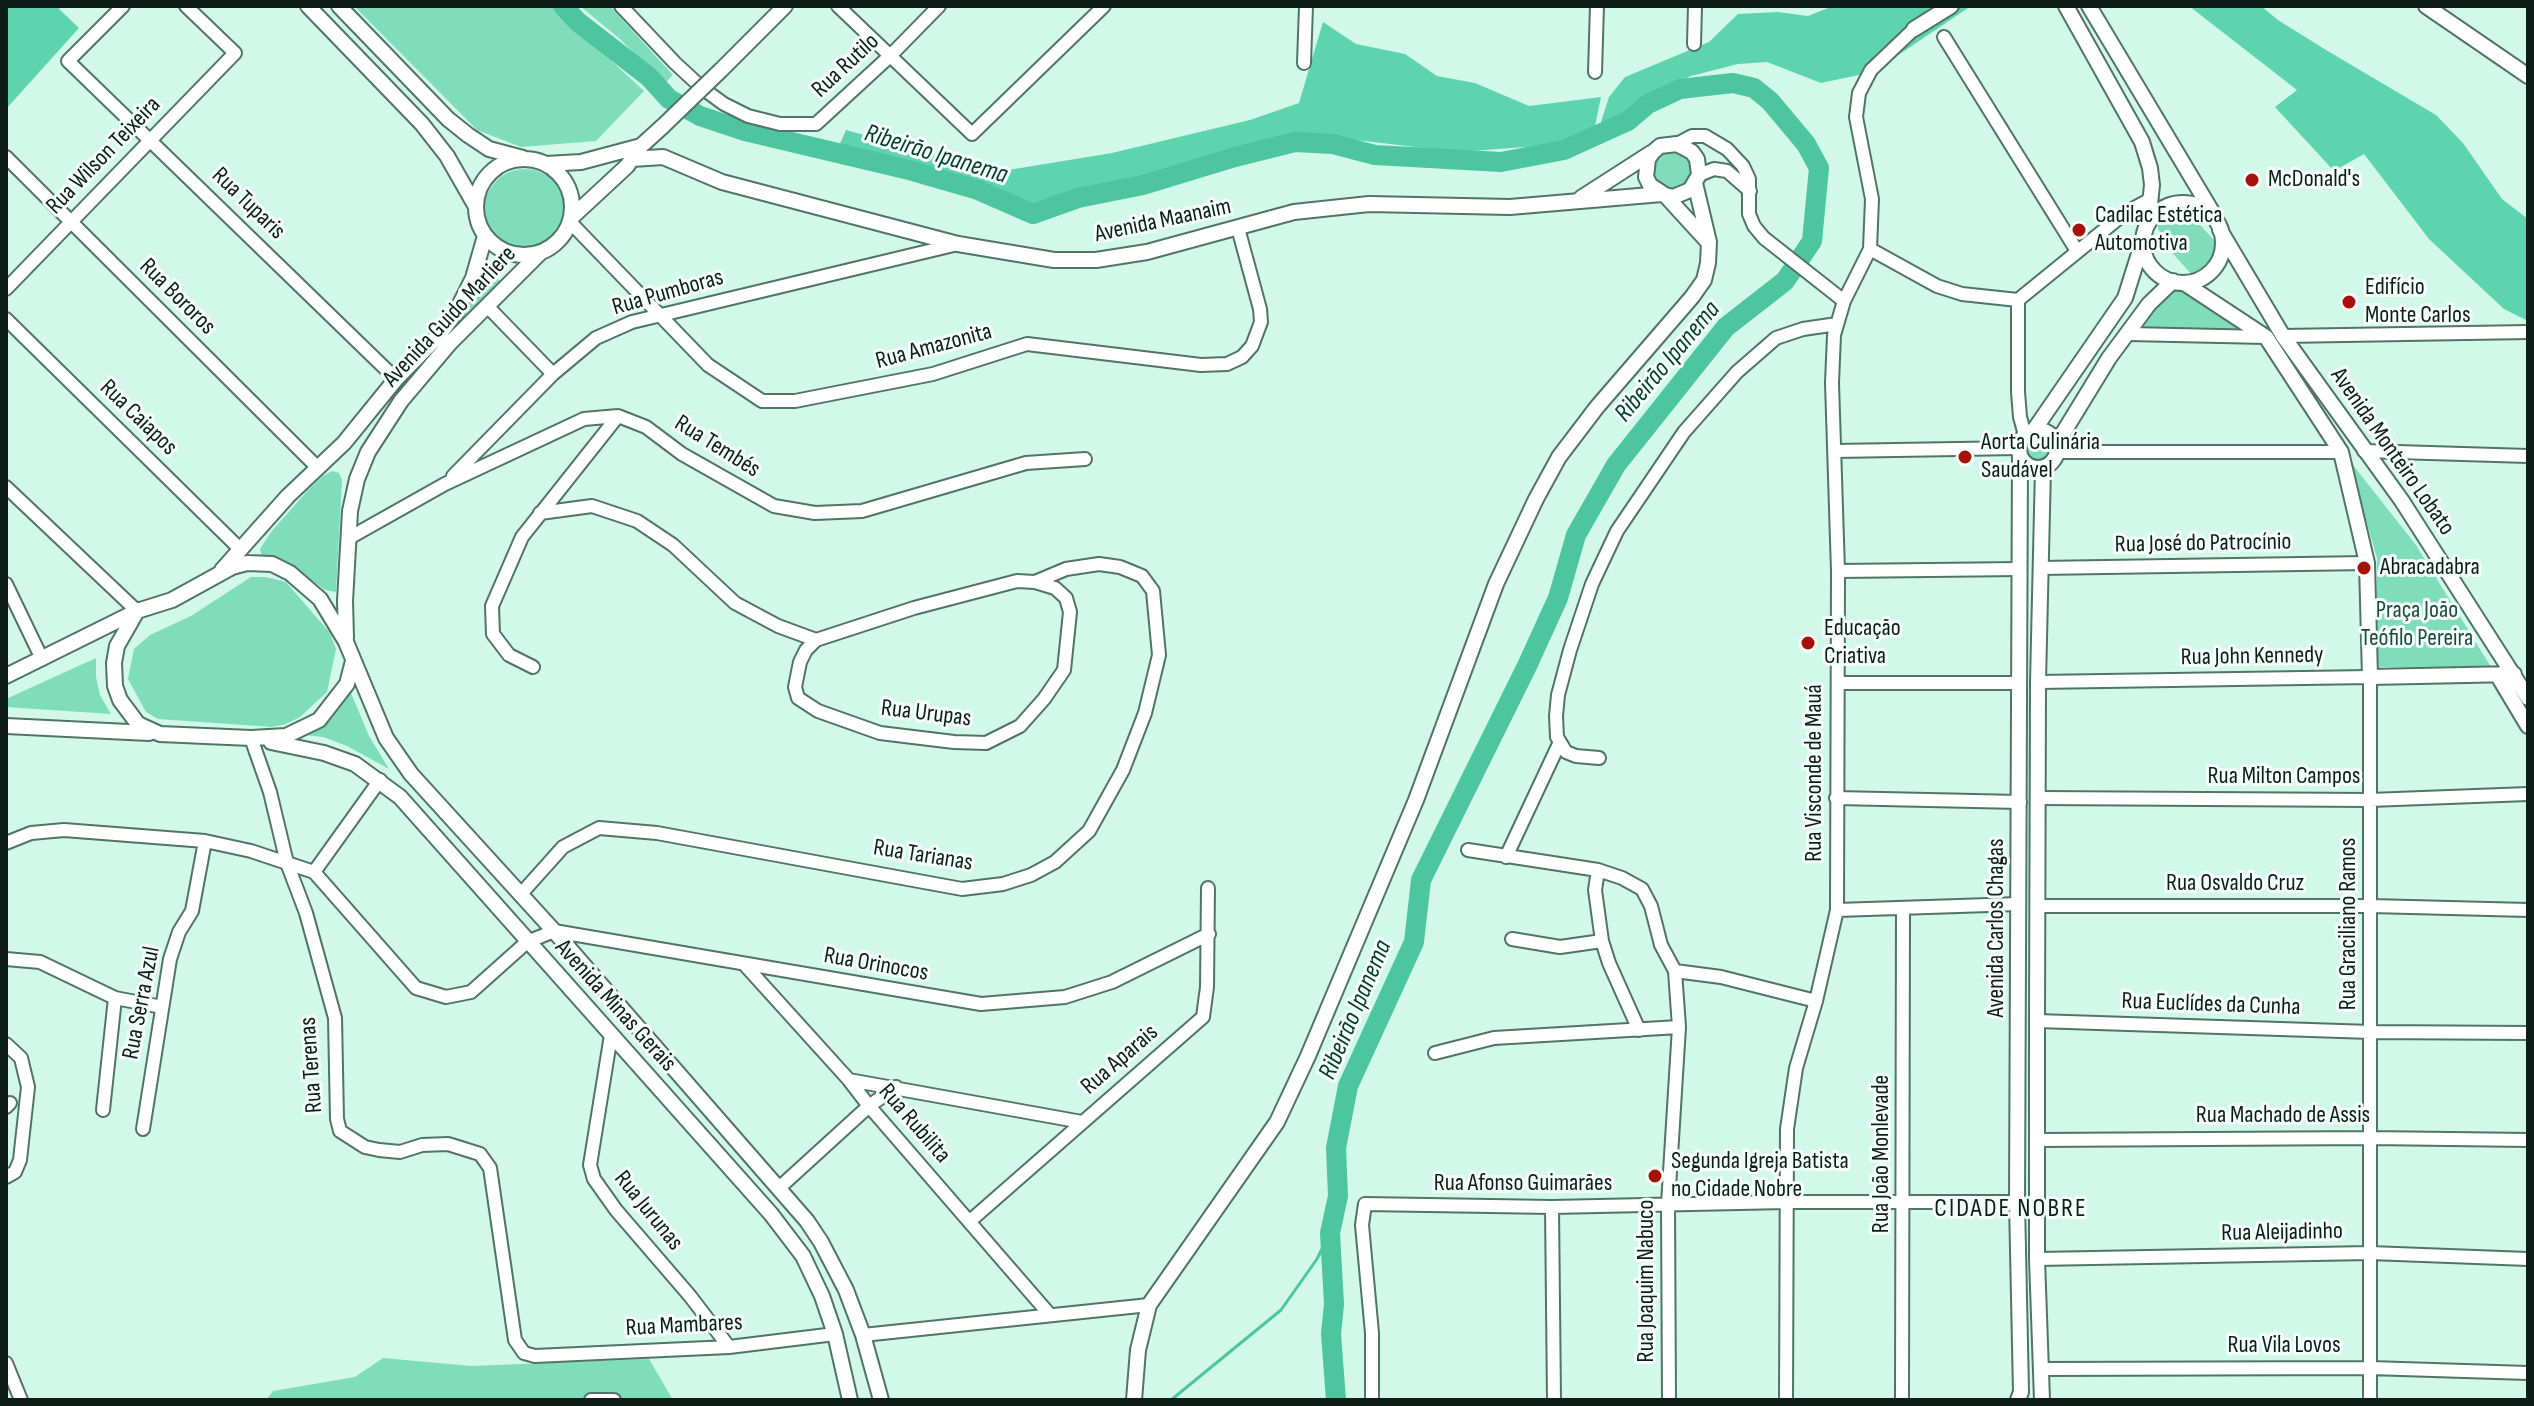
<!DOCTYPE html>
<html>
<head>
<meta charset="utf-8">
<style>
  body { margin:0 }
  #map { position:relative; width:2534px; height:1406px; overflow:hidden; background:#d1f8e8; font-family:"Sofia Sans Condensed",sans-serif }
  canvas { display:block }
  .frame { position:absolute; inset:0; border:8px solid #0e1d17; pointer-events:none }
</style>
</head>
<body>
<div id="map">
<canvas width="2534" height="1406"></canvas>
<div class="frame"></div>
</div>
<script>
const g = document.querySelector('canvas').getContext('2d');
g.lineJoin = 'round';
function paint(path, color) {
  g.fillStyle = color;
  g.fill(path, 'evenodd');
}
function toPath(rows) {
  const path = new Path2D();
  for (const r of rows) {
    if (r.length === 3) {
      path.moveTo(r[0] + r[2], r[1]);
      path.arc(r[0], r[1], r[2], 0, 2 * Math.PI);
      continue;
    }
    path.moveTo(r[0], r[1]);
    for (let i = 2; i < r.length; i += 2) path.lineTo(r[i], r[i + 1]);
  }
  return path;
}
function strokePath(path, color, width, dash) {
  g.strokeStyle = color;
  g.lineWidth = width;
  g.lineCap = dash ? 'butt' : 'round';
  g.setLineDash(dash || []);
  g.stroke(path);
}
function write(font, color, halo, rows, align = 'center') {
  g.font = font + ' "Sofia Sans Condensed",sans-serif';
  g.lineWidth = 6;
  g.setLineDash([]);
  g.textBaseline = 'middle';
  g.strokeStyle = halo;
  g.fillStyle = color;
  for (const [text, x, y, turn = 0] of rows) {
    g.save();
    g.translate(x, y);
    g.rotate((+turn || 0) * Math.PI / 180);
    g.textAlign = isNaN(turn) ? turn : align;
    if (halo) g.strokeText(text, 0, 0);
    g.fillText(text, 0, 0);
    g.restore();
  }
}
const green = toPath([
  [354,6,552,6,644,91,596,141,521,147,477,130],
  [580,6,610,6,673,75,664,84,620,39],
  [1672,170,21],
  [525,210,41],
  [2173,209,2187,210,2219,246,2212,264,2199,275,2192,275,2169,249,2158,229,2157,219],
  [481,266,486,272,501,281,458,325,477,287],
  [2175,287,2180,287,2228,318,2240,333,2143,328,2148,314],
  [2038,449,15],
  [2349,460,2416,545,2491,667,2376,667,2377,558],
  [332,471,339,473,342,480,336,592,325,590,294,567,274,558,262,557,260,549,271,532,309,489,323,476],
  [251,577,266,577,286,582,330,633,336,649,327,692,300,717,286,724,272,727,158,719,146,712,128,679,134,649,150,635,191,616],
  [96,658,96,677,100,695,111,714,6,707,6,699],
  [351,693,369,736,389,769,347,746,323,737,306,735,325,723],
  [383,1358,471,1366,649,1359,673,1400,266,1400,273,1391,355,1377]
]);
const forest = toPath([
  [6,6,61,6,59,9,79,28,6,109],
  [1833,6,1971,6,1873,72,1821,83,1767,62,1738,64,1691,76,1655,91,1615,122,1601,122,1609,97,1625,77,1709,42,1738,14,1778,12,1808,16],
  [2189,6,2261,6,2278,20,2326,50,2436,115,2463,143,2502,199,2528,219,2528,321,2504,309,2429,239,2364,154,2334,171,2275,107,2297,90],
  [1323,22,1356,44,1405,54,1437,76,1475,83,1529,106,1601,97,1595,126,1554,145,1457,152,1298,133,1168,170,1032,204,839,146,846,130,996,172,1112,153,1250,120,1299,103]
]);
const stream = toPath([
  [1171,1400,1281,1310,1317,1259,1330,1233]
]);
const river = toPath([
  [563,6,578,22,649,77,669,99,700,116,745,131,905,169,978,190,1033,214,1078,198,1143,185,1235,157,1295,142,1333,144,1375,155,1501,162,1564,150,1628,121,1648,104,1680,89,1715,85,1733,83,1754,88,1770,101,1806,144,1819,168,1812,241,1785,281,1726,327,1616,465,1576,535,1558,598,1527,666,1421,880,1414,942,1348,1086,1336,1148,1338,1196,1330,1233,1334,1304,1331,1334,1336,1400]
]);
const minor = toPath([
  [123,6,68,61,396,379],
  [621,6,675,63,702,88,724,104,748,116,780,124,816,124,891,55,939,6],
  [838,6,972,134,1104,6],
  [1944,37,2077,251],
  [1694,44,1695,6],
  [1304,63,1306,6],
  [1595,72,1597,6],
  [1677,144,1692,136,1705,136,1727,149,1743,166,1749,179,1749,214,1754,226,1764,238,1844,301],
  [6,157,318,468],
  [1699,175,1714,169,1727,171,1750,191],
  [570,222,708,365,762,401,795,401,933,374,1027,344,1201,365,1227,364,1242,357,1252,346,1261,322,1260,309,1238,228],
  [1870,249,1937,286,1962,294,2018,300],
  [6,289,235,53,186,6],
  [2018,300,2125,213,2149,200],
  [2018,300,2018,392,2020,417,2025,435],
  [487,306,553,374],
  [6,319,240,549],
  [2129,334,2266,337],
  [2283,336,2528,332],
  [1834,451,2019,448],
  [2364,451,2528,456],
  [2057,452,2341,452],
  [453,476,553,374,596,338,632,322,958,244],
  [6,487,137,611],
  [540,513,592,506,637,521,673,545,735,603,778,626,816,640,914,608,1017,581,1035,582,1055,588,1066,598,1070,612,1064,670,1044,699,1020,726,986,743,954,742,880,733,818,711,798,698,795,687,800,662,806,650,816,640],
  [349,538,445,484,584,419,618,416,646,427,682,454,774,506,815,513,862,511,1026,463,1085,459],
  [2040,568,2367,563],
  [1838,571,2020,569],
  [6,584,42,659],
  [533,667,509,655,493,634,492,606,522,537,618,416],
  [2038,682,2370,677,2370,1400],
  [1838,683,2017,683],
  [251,738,270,792,287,863,306,913,335,1018,337,1119,340,1131,365,1147,379,1150,400,1152,422,1145,448,1144,480,1154,490,1168,515,1340,524,1353,535,1356,729,1347,835,1334],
  [1599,758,1576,756,1566,752,1557,737,1556,716,1558,695,1570,650,1592,584,1617,531,1684,432,1737,372,1776,338,1803,329,1837,324],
  [1836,798,2020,802],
  [2039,798,2370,800,2528,794],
  [6,843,31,833,64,830,205,841,251,851,314,872],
  [1468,850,1598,870,1622,878,1642,889,1651,906,1661,945,1675,971,1679,1027,1668,1204,1669,1400],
  [1506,857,1559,744],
  [1598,870,1595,890,1602,941,1609,963,1639,1030],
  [314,872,416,988,446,997,471,992,527,942,554,931,981,1004,1065,997,1112,982,1209,934],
  [314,872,380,780],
  [520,895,563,847,599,828,657,833,962,889,1003,884,1031,875,1055,862,1089,831,1123,770,1145,713,1159,655,1153,591,1142,576,1120,567,1099,564,1066,569,1035,582],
  [2039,906,2371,906,2528,910],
  [1837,910,2019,904],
  [1512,939,1560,947,1602,941],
  [6,959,40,962,115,998,103,1110],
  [744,964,849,1080,869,1106,1050,1315],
  [1675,971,1721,977,1816,1001],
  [115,998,162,1007],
  [2037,1021,2371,1032,2528,1033],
  [611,1035,590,1165,594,1179,616,1210,690,1296,729,1347],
  [6,1044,21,1058,28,1087,20,1160,15,1172,6,1177],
  [1435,1053,1494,1038,1679,1027],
  [849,1080,1082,1122],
  [6,1107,10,1103],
  [143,1129,170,959,179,932,192,911,205,841],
  [2039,1140,2371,1138,2528,1140],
  [779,1188,869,1106,896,1087],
  [1552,1207,1554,1400],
  [970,1221,1203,1017,1207,987,1208,888],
  [2037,1259,2370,1253,2528,1259],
  [863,1335,1149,1305],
  [6,1363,21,1400],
  [2040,1369,2370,1368,2528,1373],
  [591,1400,614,1400],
  [1372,1400,1372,1333,1362,1225,1365,1204,1552,1207,1786,1202,2017,1202],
  [1786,1400,1787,1129,1796,1068,1816,1001,1837,910,1838,571,1832,383,1834,335,1844,301,1870,249,1872,199,1856,117,1859,93,1871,70,1914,29],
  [1902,1400,1903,908]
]);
const major = toPath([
  [308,6,422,124,447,156,475,205],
  [339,6,448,119,468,135,489,149,523,158],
  [2066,6,2142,142,2150,168,2152,185,2148,223],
  [2089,6,2214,215],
  [2426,6,2528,76],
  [1914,29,1951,6],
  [721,70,785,6],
  [632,159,663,157,722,182,958,244,1054,260,1096,260,1147,252,1294,212,1369,204,1510,207,1662,194],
  [524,207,48],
  [546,164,581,162,641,146],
  [1665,195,1673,197,1690,190,1699,175,1697,159,1692,152,1677,144,1660,146,1653,152,1648,159,1646,177,1650,185,1665,195,1708,242],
  [1581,198,1651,153],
  [2183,243,40],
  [571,218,627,166,641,146,663,126],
  [2220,230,2283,336,2402,501,2528,698],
  [2184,283,2266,337,2341,452,2367,563,2370,677,2514,674],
  [2038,449,19],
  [2034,430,2125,298,2142,244],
  [2057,443,2109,358,2149,304,2173,281],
  [222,570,288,496,344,443,396,379,440,334,456,312,473,278,485,236],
  [346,638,345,601,350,511,357,479,368,452,401,401,450,343,540,253],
  [353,661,347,684,319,720,286,736,251,738,160,734,138,724,120,700,115,686,114,663,117,646,137,611,172,600,232,567,247,563,272,564,290,573,320,599,346,642,386,738,411,774,554,931,807,1221,821,1242,846,1290,863,1335,881,1400],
  [6,676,137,611],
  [2498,676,2528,726],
  [6,726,149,733],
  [271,742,324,753,355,764,400,797,771,1214,803,1256,822,1296,835,1334,850,1400],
  [1134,1400,1138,1350,1149,1305,1277,1122,1308,1056,1416,800,1496,584,1536,499,1559,457,1597,407,1692,297,1704,280,1708,263,1709,242,1695,183],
  [2018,1400,2021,1392,2017,1202,2020,456],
  [2042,1400,2037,1259,2037,1021,2038,682,2043,468]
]);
const majorBridge = toPath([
  [663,126,721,70]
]);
const markers = [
  [2252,180,8,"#a61207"],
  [2079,230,8,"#a61207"],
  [2349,302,8,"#a61207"],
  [1965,457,8,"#a61207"],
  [2364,568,8,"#a61207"],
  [1808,643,8,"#a61207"],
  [1655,1176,8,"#a61207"]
];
const streetNames = [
  ["Rua Rutilo",846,66,-43],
  ["Rua Wilson Teixeira",104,156,-46],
  ["Rua Tuparis",248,204,44],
  ["Avenida Maanaim",1163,221,-12],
  ["Rua Pumboras",668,293,-16],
  ["Rua Bororos",177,297,45],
  ["Avenida Guido Marliere",450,317,-47],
  ["Rua Amazonita",934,347,-15],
  ["Rua Caiapos",138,418,44],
  ["Rua Tembés",717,447,32],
  ["Avenida Monteiro Lobato",2392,452,55],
  ["Rua José do Patrocínio",2203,544,-1],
  ["Rua John Kennedy",2252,657,-1],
  ["Rua Urupas",926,714,7],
  ["Rua Visconde de Mauá",1815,773,-90],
  ["Rua Milton Campos",2284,777],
  ["Rua Tarianas",923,856,9],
  ["Rua Osvaldo Cruz",2235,884],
  ["Rua Graciliano Ramos",2349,924,-90],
  ["Avenida Carlos Chagas",1997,928,-90],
  ["Rua Orinocos",876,965,10],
  ["Rua Serra Azul",142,1003,-79],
  ["Rua Euclídes da Cunha",2211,1005,2],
  ["Avenida Minas Gerais",615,1006,48],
  ["Rua Aparais",1120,1060,-41],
  ["Rua Terenas",312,1065,-94],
  ["Rua Machado de Assis",2283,1116],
  ["Rua Rubilita",914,1124,49],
  ["Rua João Monlevade",1882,1154,-90],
  ["Rua Afonso Guimarães",1523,1184],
  ["Rua Jurunas",648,1211,51],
  ["Rua Aleijadinho",2282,1233,-1],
  ["Rua Joaquim Nabuco",1647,1281,-90],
  ["Rua Mambares",684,1326,-3],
  ["Rua Vila Lovos",2284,1346]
];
const poiNames = [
  ["McDonald's",2268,180],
  ["Cadilac Estética",2095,216],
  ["Automotiva",2095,244],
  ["Edifício",2365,288],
  ["Monte Carlos",2365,316],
  ["Aorta Culinária",1981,443],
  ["Saudável",1981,471],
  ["Abracadabra",2380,568],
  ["Educação",1824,629],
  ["Criativa",1824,657],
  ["Segunda Igreja Batista",1671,1162],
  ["no Cidade Nobre",1671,1190]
];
const parkNames = [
  ["Praça João",2417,611],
  ["Teófilo Pereira",2417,639]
];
const waterNames = [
  ["Ribeirão Ipanema",936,155,17],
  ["Ribeirão Ipanema",1668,362,-50],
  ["Ribeirão Ipanema",1356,1010,-67]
];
const neighbourhoodNames = [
  ["CIDADE NOBRE",2011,1209]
];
paint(green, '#7fddbb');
paint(forest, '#5ed4ae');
strokePath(stream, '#4dc59f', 3);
strokePath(river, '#4dc59f', 20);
strokePath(minor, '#517467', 16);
strokePath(major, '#517467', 18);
strokePath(minor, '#fff', 12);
strokePath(major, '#fff', 14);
strokePath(majorBridge, '#517467', 18, []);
strokePath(majorBridge, '#fff', 14);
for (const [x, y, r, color] of markers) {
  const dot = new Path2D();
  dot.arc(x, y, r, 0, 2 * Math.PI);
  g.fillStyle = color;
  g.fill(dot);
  strokePath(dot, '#f5fdfa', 3);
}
write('24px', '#0e1d17', '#f5fdfa', streetNames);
write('24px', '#0e1d17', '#f5fdfa', poiNames, 'left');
write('24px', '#194b3b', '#f5fdfa', parkNames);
write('italic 26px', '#043c2c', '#f5fdfa', waterNames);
g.letterSpacing = '2px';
write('26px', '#0e1d17', '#f5fdfa', neighbourhoodNames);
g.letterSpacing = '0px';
</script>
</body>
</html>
